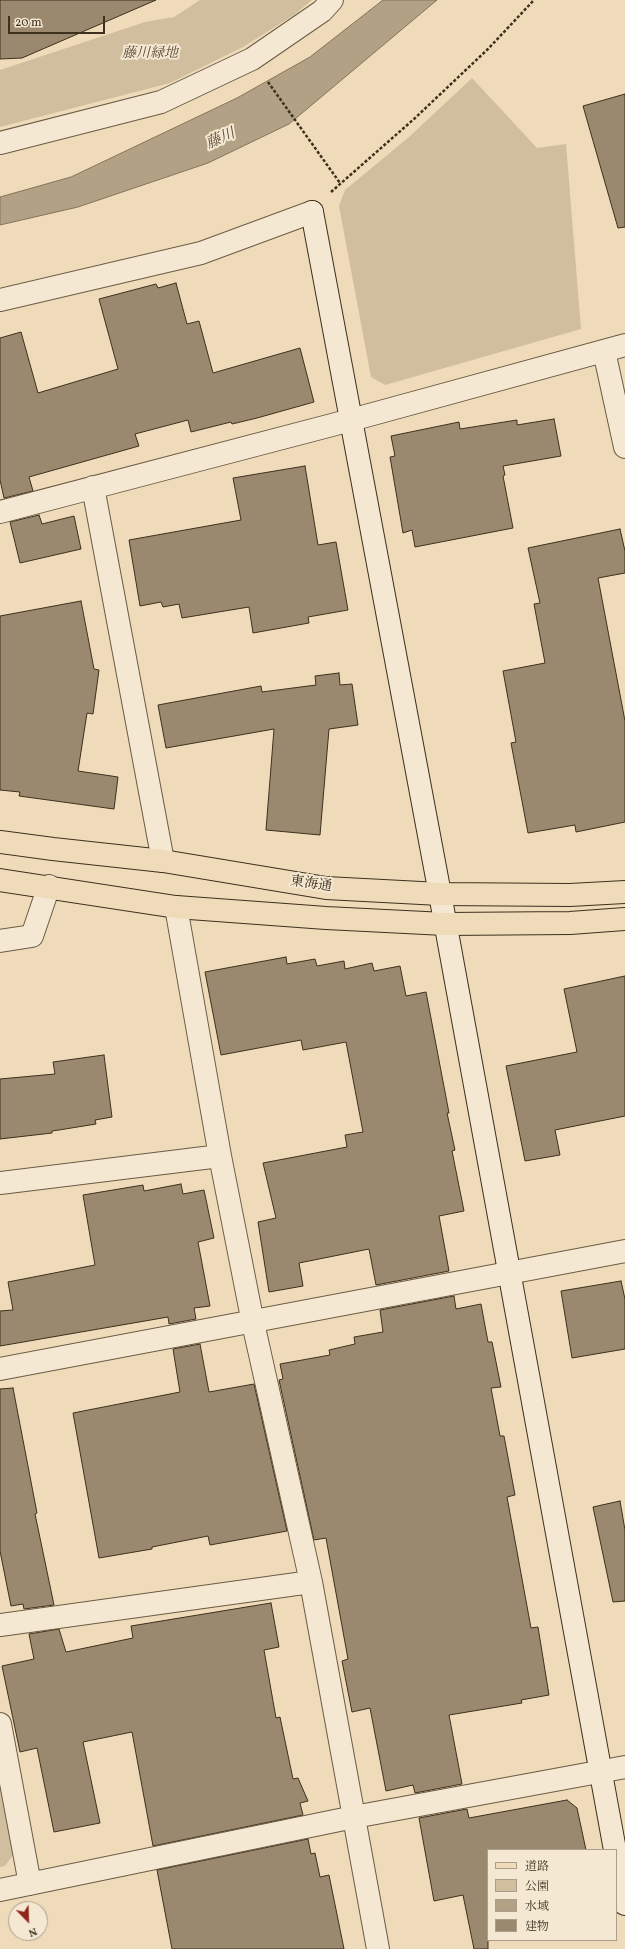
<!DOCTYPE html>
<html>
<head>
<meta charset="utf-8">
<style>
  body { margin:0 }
  #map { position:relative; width:625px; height:1949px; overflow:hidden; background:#efdbba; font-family:Vollkorn,"Noto Serif JP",serif }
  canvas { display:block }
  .legend { position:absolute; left:487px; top:1849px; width:130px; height:92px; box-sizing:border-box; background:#f5e8d2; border:1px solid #ab9e8a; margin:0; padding:5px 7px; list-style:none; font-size:12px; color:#3d301d }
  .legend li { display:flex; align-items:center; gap:8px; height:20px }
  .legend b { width:20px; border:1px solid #ab9e8a }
  .north { position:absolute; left:8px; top:1901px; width:40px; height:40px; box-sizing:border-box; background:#f5e8d2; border:1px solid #ab9e8a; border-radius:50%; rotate:157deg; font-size:11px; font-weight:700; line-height:16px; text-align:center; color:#3d301d }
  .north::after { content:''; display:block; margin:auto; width:14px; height:18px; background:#8f2418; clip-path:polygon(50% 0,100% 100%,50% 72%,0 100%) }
  .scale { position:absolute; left:8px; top:16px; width:97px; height:18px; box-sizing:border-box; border:2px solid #3d301d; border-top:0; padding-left:5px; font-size:12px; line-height:14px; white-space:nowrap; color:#3d301d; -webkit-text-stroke:3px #f5e8d2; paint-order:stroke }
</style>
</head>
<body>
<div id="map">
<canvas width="625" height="1949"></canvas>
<ul class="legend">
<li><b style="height:5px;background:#efdbba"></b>道路</li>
<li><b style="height:11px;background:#d1be9f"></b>公園</li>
<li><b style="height:11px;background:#b2a185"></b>水域</li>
<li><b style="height:11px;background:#9a896f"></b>建物</li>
</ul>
<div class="north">N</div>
<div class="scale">20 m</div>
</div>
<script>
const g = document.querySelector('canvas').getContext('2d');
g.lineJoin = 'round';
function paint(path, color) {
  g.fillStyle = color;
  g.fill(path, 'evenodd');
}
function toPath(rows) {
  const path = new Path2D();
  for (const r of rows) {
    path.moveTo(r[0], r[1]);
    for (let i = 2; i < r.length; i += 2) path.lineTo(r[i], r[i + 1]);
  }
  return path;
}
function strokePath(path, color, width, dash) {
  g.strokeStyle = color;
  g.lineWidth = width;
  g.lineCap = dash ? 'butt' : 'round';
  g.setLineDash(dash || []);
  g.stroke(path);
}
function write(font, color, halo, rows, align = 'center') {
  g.font = font + ' Vollkorn,"Noto Serif JP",serif';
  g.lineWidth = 4;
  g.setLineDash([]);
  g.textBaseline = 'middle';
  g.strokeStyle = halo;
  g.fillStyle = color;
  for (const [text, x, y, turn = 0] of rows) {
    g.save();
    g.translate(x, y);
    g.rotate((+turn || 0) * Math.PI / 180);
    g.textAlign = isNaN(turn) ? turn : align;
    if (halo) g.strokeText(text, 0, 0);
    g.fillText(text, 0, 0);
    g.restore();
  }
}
const green = toPath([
  [200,0,312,0,294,15,243,47,170,83,0,127,0,70,145,22,174,17],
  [472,78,537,148,566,144,581,329,385,385,371,377,339,206,345,190,409,137],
  [0,1778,16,1851,5,1866,0,1867]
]);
const water = toPath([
  [383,0,437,0,289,124,208,163,78,207,0,225,0,197,71,177,237,98,310,57,383,0]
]);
const building = toPath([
  [0,0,156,0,22,58,0,59,0,0],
  [625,94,625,227,618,228,583,106,625,94],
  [176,283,187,324,199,321,213,373,300,348,314,402,257,418,232,424,231,422,191,432,188,420,135,434,139,446,29,477,33,491,4,498,0,480,0,338,21,332,38,393,118,369,99,299,156,284,158,288,176,283],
  [554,419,561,456,503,466,505,475,503,476,513,528,415,547,412,530,403,533,390,457,395,456,391,436,459,422,460,429,517,420,517,425,554,419],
  [305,466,318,545,336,542,348,610,308,617,309,623,253,633,249,607,182,618,179,604,163,607,161,602,140,606,129,540,241,520,233,478,305,466],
  [39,515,42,524,74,516,81,549,20,563,10,522,39,515],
  [620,529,625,551,625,573,598,578,625,721,625,822,576,832,575,825,528,833,511,743,516,742,503,671,545,663,534,604,540,603,528,548,620,529],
  [81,601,94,669,99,670,93,714,87,713,78,771,118,777,114,809,19,796,20,792,0,790,0,616,81,601],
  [339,673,340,685,352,684,358,725,329,729,320,835,266,830,274,729,166,748,158,705,261,686,262,692,316,685,315,676,339,673],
  [286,957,287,964,315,959,317,966,344,961,345,969,372,963,374,971,400,966,406,996,426,992,449,1113,447,1113,455,1150,452,1151,464,1211,439,1216,449,1271,376,1285,369,1249,299,1263,303,1286,269,1292,258,1222,276,1218,263,1163,347,1147,345,1135,363,1132,346,1042,303,1050,301,1040,221,1055,205,972,286,957],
  [625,976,625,1116,555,1130,560,1155,525,1161,506,1066,577,1052,564,989,625,976],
  [104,1055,112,1117,95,1120,96,1124,59,1130,52,1131,52,1133,0,1139,0,1079,55,1074,53,1062,104,1055],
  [181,1184,183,1194,204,1190,214,1238,198,1242,210,1306,194,1308,196,1319,169,1324,168,1317,0,1346,0,1311,13,1310,8,1282,95,1265,83,1195,143,1185,144,1191,181,1184],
  [621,1281,625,1299,625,1349,572,1358,561,1291,621,1281],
  [454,1296,456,1309,481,1304,488,1342,492,1342,501,1387,491,1388,500,1436,504,1436,515,1495,507,1497,531,1628,538,1627,549,1695,521,1700,522,1703,449,1715,462,1784,415,1793,413,1785,386,1791,370,1708,352,1712,342,1661,348,1659,326,1538,314,1540,279,1380,283,1379,280,1364,330,1355,329,1350,355,1344,354,1337,383,1332,380,1310,454,1296],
  [200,1344,209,1392,254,1384,287,1531,210,1545,208,1536,152,1547,152,1549,99,1558,73,1413,180,1392,173,1349,200,1344],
  [13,1388,37,1513,35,1514,54,1605,24,1609,23,1604,11,1606,0,1551,0,1389,13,1388],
  [620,1501,625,1530,625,1601,613,1602,593,1507,620,1501],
  [271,1603,279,1647,264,1650,276,1718,280,1717,293,1779,298,1778,308,1801,300,1803,303,1815,153,1846,132,1732,83,1742,100,1823,54,1832,37,1748,20,1752,2,1666,34,1659,29,1634,59,1629,66,1652,133,1638,131,1626,271,1603],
  [567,1800,577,1808,586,1850,488,1850,488,1949,474,1949,463,1895,434,1901,419,1818,467,1809,469,1818,567,1800],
  [308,1839,311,1854,315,1853,320,1877,329,1875,344,1949,172,1949,157,1870,308,1839]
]);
const path = toPath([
  [268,82,340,183],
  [331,192,414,119,488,49,534,0]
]);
const street = toPath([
  [0,143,161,102,252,59,322,11,332,0],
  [0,300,201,253,312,212],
  [604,351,625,447],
  [93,487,163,861],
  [0,512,351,420,625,345],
  [176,907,220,1156,253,1323,311,1582,378,1949],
  [0,941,32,936,49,886],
  [0,1183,220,1156],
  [0,1369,625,1251],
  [0,1625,311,1582],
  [0,1724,30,1884],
  [0,1890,354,1817,625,1767]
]);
const secondary = toPath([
  [312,212,440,894,615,1850],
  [616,1855,625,1904]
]);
const primary = toPath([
  [0,842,53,849,163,861,326,888,440,894,570,895,625,892],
  [0,880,176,907,326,918,445,924,570,923,625,919]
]);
const parkNames = [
  ["藤川緑地",150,54]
];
const streetNames = [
  ["東海通",311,885,8]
];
const waterNames = [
  ["藤川",221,140,-24]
];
paint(green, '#d1be9f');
paint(water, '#b2a185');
strokePath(water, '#83745b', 1);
paint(building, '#9a896f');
strokePath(building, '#3d301d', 1);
strokePath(street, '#6a5b44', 24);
strokePath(secondary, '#3d301d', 24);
strokePath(primary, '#3d301d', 24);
strokePath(path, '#3d301d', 2.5, [3, 2]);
strokePath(street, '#f5e8d2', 22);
strokePath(secondary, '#f5e8d2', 22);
strokePath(primary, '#efdbba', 22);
write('italic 14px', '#5b4c37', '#f5e8d2', parkNames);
write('14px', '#3d301d', '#f5e8d2', streetNames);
write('italic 15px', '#5a4c37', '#f5e8d2', waterNames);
</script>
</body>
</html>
